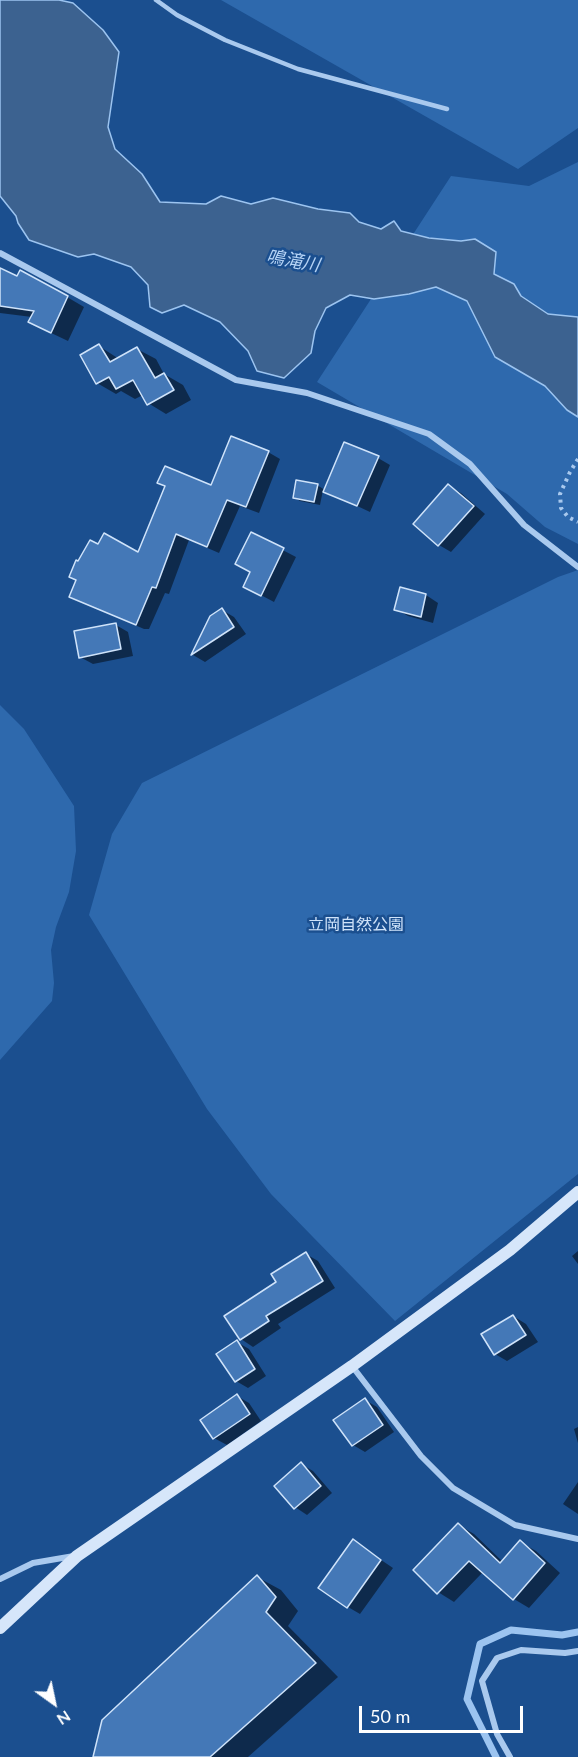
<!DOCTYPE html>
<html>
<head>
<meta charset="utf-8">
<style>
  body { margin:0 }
  #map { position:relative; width:578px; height:1757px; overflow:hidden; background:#1b4f8f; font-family:Lato,sans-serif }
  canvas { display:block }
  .north { position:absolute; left:24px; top:1673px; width:60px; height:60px; -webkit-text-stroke:4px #1b4f8f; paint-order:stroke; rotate:147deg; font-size:16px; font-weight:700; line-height:24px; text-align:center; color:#fff }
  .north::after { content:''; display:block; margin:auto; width:21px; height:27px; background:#fff; clip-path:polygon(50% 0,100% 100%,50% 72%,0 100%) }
  .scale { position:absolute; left:359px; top:1706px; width:164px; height:27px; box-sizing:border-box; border:3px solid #fff; border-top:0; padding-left:8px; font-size:18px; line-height:21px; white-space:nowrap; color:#fff; -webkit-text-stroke:4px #1b4f8f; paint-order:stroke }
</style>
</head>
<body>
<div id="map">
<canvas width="578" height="1757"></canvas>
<div class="north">N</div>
<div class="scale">50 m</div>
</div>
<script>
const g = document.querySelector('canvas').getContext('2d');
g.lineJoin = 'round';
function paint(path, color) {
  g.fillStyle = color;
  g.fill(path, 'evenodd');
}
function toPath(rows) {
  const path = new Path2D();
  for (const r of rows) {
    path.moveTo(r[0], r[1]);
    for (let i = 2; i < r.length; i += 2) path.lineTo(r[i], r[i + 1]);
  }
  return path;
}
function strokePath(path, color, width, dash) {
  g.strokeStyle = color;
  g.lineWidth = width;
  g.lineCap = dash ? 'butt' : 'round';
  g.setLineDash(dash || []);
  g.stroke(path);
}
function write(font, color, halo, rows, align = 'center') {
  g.font = font + ' Lato,"Noto Sans JP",sans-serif';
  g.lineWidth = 5;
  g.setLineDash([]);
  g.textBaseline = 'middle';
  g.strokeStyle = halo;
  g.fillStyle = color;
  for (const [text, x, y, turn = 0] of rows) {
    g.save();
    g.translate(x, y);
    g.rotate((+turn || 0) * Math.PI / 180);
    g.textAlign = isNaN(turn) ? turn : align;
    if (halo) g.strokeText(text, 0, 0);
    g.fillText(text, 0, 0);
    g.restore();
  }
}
const green = toPath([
  [221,0,578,0,578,128,518,169],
  [578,162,578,544,545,527,507,494,317,382,451,176,529,186],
  [578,570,578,1174,395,1321,271,1194,207,1109,89,915,112,834,142,783,558,577],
  [0,705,24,729,74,806,76,851,69,892,56,927,51,950,54,983,52,1001,0,1060]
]);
const water = toPath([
  [0,0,59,0,73,3,103,30,119,52,108,127,115,149,142,174,160,202,206,204,221,196,251,204,273,198,318,209,350,213,359,222,381,229,394,221,401,231,429,238,461,241,475,239,496,252,494,274,514,284,521,296,548,314,578,317,578,417,567,410,545,386,495,357,467,301,436,287,409,294,374,299,350,295,326,308,315,331,311,353,284,378,257,371,248,351,220,322,184,305,162,313,150,307,148,285,131,267,94,254,78,257,29,240,18,223,16,216,0,196,0,0]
]);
const shadow = toPath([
  [0,270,67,297,84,307,68,341,47,331,32,317,0,313],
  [99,346,119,359,137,349,156,359,164,374,183,385,191,400,166,414,148,403,143,395,135,399,121,391,116,394,97,383,82,355],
  [268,452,280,459,259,513,240,506,219,553,189,540,169,594,165,593,149,629,144,629,71,597,99,546,139,554,212,487],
  [378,458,390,465,370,512,323,490,320,505,300,501,294,497,317,485,325,490],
  [449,486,461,493,485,514,451,552,439,545],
  [252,534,296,557,274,602,257,593,252,572],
  [401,589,426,595,438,603,433,623,408,616,396,609],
  [222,610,234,617,246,634,205,662,193,655,211,617],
  [116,625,128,632,133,656,93,664,80,657],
  [578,1251,578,1264,572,1256],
  [306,1254,318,1261,335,1288,278,1324,281,1328,253,1347,241,1339,278,1282],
  [513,1316,526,1324,538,1342,507,1361,495,1354],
  [237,1342,249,1349,266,1376,248,1388,236,1381],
  [237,1396,249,1403,261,1421,227,1445,214,1438],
  [365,1400,377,1407,394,1432,365,1452,353,1445],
  [578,1427,578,1443,574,1429],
  [301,1464,313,1471,332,1493,307,1515,295,1507],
  [578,1482,578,1514,563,1504],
  [459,1525,474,1534,503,1562,520,1542,536,1551,560,1573,529,1608,514,1599,483,1572,454,1602,438,1592],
  [353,1541,393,1568,360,1614,348,1607],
  [257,1577,281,1590,298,1611,288,1626,338,1677,248,1757,95,1757]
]);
const stream = toPath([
  [496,1757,467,1699,480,1644,511,1630,562,1635,578,1632]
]);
const building = toPath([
  [0,268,17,276,20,270,68,296,51,333,28,322,34,311,0,306,0,268],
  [99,344,110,362,137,347,155,378,164,373,174,390,147,405,133,380,116,389,109,377,96,384,80,355,99,344],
  [231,436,269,451,246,507,227,500,207,547,176,534,156,588,152,587,136,625,69,597,76,580,69,577,76,560,78,561,90,540,98,544,104,533,138,552,165,486,157,483,165,466,211,485,231,436],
  [344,442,379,456,357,506,323,492,344,442],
  [296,480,318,484,314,502,293,498,296,480],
  [448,484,474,506,438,546,413,524,448,484],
  [251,532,284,548,261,596,243,587,250,572,235,564,251,532],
  [400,587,426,594,421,617,394,610,400,587],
  [222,608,234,627,191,655,210,616,222,608],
  [116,623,121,649,79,658,74,631,116,623],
  [306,1252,323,1281,266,1316,269,1321,240,1340,224,1316,276,1282,271,1274,306,1252],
  [513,1315,526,1335,494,1355,481,1334,513,1315],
  [237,1340,255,1369,235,1382,216,1354,237,1340],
  [237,1394,250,1414,213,1439,200,1420,237,1394],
  [365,1398,383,1425,352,1446,333,1420,365,1398],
  [301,1462,321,1486,294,1509,274,1486,301,1462],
  [458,1523,500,1563,520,1540,545,1563,513,1600,469,1561,437,1594,413,1570,458,1523],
  [353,1539,381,1560,347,1608,318,1588,353,1539],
  [257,1575,276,1597,266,1612,316,1663,210,1757,93,1757,102,1720,257,1575]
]);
const path = toPath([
  [578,459,570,472,560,494,561,508,568,517,578,522]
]);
const lane = toPath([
  [156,0,177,15,225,40,298,69,447,109]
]);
const street = toPath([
  [0,253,236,380,307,393,429,434,470,464,524,525,578,567],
  [352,1366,421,1456,453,1488,515,1525,578,1539],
  [0,1579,33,1563,74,1556],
  [510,1757,497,1734,482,1681,497,1658,521,1650,565,1653,578,1651]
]);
const secondary = toPath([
  [0,1628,77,1556,352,1366,510,1250,578,1192]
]);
const parkNames = [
  ["立岡自然公園",356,925]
];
const waterNames = [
  ["鳴滝川",293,261,10]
];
paint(green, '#2e69ad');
paint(water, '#3c6290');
strokePath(water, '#9cc4f0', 1.5);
paint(shadow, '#0007');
strokePath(stream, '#9cc4f0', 7);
paint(building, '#4478b7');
strokePath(building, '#cfe3fa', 1.5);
strokePath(path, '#a9c9ee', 4, [3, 4.5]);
strokePath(lane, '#a9c9ee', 4.5);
strokePath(street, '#a9c9ee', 6);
strokePath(secondary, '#d6e6fa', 12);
write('16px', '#cfe3fa', '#1b4f8f', parkNames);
write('italic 18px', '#b5d3f5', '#1b4f8f', waterNames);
</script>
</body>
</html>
